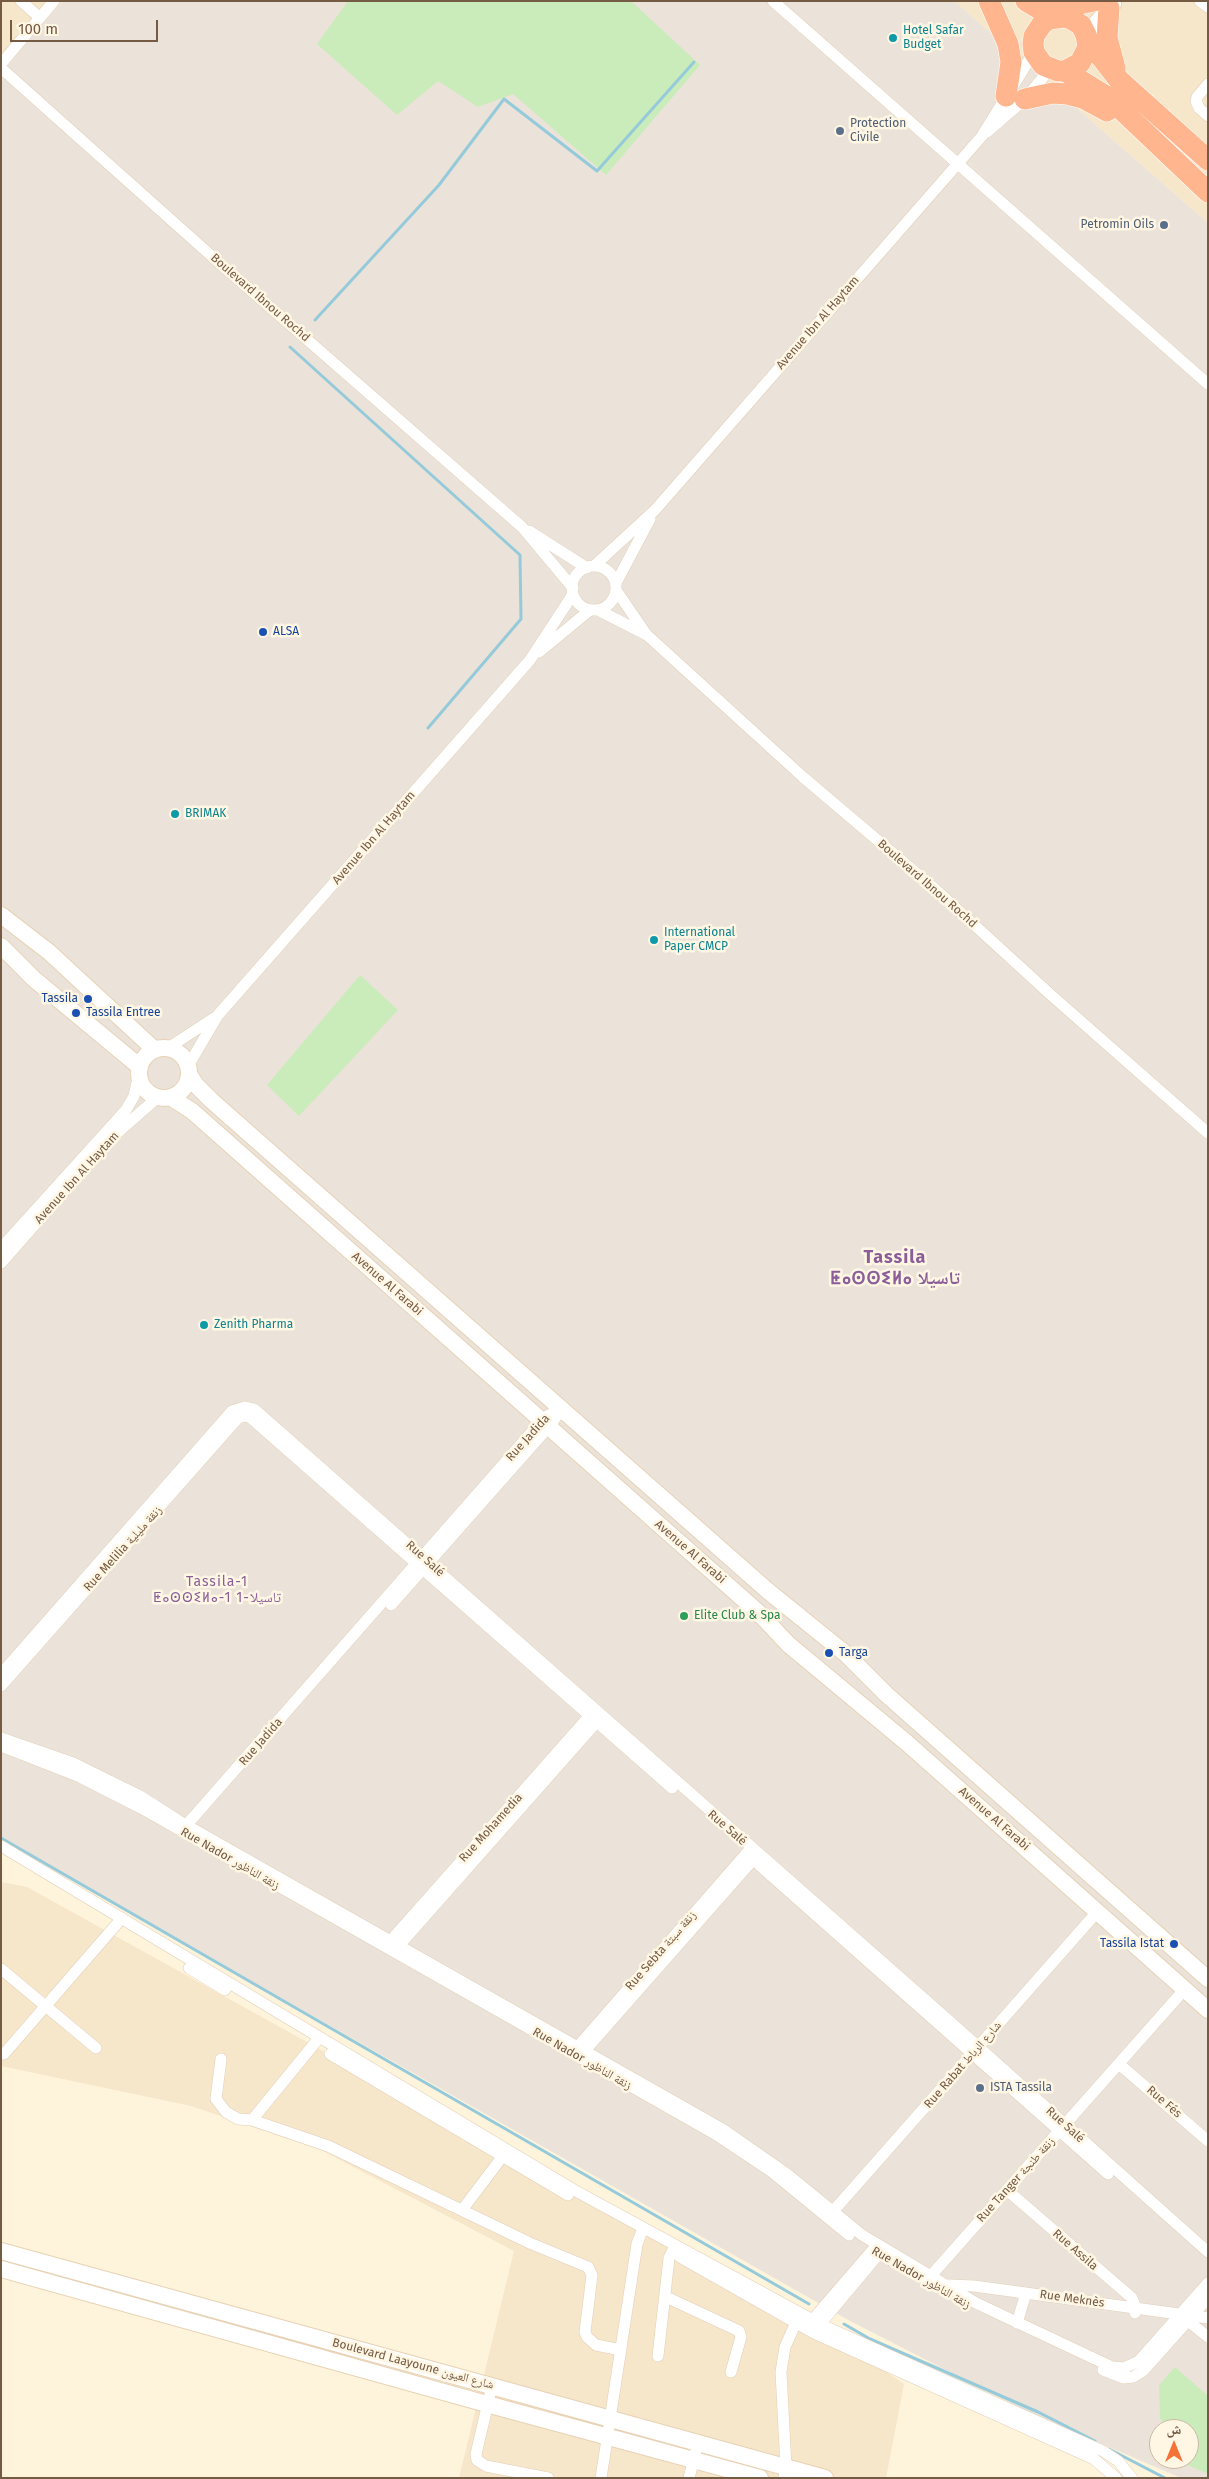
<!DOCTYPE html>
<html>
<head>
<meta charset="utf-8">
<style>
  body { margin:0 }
  #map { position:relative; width:1209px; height:2479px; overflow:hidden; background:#fef4dc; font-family:"Fira Sans","Noto Naskh Arabic",sans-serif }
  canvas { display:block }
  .frame { position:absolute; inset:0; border:2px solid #755a44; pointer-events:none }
  .north { position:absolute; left:1149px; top:2419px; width:50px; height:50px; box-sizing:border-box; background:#fff7e4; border:1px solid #c8b8a4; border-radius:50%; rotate:0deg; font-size:14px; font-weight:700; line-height:20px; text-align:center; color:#755a44 }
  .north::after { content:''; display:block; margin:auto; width:18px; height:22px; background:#f47235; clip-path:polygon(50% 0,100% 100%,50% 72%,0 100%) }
  .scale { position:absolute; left:10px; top:20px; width:148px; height:22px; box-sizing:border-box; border:2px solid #755a44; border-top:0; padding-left:6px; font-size:15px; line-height:18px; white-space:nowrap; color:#755a44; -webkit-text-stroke:4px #fff7e4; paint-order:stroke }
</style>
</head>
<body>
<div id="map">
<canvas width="1209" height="2479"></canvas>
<div class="frame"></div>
<div class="north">ش</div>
<div class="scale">100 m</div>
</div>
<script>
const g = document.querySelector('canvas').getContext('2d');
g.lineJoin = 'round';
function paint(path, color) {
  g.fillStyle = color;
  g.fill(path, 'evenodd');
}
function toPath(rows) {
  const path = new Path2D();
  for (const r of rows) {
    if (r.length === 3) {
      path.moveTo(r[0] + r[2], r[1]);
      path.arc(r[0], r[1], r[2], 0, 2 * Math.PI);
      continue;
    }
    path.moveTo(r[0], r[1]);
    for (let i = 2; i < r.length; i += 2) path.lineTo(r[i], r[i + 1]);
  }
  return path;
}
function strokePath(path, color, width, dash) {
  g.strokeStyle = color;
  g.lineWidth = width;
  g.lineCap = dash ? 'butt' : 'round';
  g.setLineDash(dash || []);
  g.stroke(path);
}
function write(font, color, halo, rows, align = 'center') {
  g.font = font + ' "Fira Sans","Noto Naskh Arabic","Noto Sans Tifinagh",sans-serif';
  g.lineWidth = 5;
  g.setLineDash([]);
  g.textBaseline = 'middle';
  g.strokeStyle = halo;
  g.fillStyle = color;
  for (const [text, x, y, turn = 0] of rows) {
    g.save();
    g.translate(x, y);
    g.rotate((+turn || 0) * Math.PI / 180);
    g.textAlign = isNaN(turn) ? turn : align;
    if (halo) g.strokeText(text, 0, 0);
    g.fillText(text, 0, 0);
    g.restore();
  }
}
const residential = toPath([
  [1,1,63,1,1,68],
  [954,1,1208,1,1208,223],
  [1,1882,27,1887,818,2325,904,2384,886,2478,459,2478,514,2251,323,2151,191,2106,1,2066]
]);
const industrial = toPath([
  [63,1,954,1,1208,223,1208,2478,1181,2478,1030,2413,850,2321,1,1839,1,68],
  [1159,2429,1189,2429,1189,2459,1159,2459]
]);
const green = toPath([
  [348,1,631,1,700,65,606,175,513,94,478,107,438,81,397,115,317,44],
  [360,975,398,1010,299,1116,267,1085],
  [1175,2367,1208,2396,1208,2474,1174,2459,1189,2459,1189,2429,1172,2429,1160,2419,1159,2385]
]);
const stream = toPath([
  [315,320,439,185,504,99,597,171,694,62],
  [290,347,520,555,521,619,428,728],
  [1,1838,809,2304],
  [844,2324,870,2339,1038,2412,1095,2441],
  [1109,2449,1165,2478]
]);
const street = toPath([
  [21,1,39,17],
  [773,1,1208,384],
  [1200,1,1208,7],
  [1,64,54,1],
  [1,68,225,268,522,527,573,588],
  [1208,84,1197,97,1196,101,1199,108,1208,116],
  [987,132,1025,99,1050,69],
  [529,531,587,568],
  [594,566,655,510,982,136,1034,52],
  [594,588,22],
  [616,583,650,519],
  [616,590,646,634],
  [598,610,647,635,803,777,935,889,1051,995,1208,1133],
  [539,652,590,610],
  [168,1048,214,1018],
  [188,1066,218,1015,530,660,573,594],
  [1,1248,126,1110,134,1096,139,1074],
  [1,1263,109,1140,158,1097],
  [246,1416,251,1418,672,1788],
  [391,1605,552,1423,562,1408],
  [1,1674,232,1411,245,1407,254,1409,947,2019,1208,2252],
  [1,1686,238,1418,246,1416],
  [1,1738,73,1763,140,1796,179,1821,724,2130,787,2174,862,2235,976,2303,1112,2367,1124,2368,1139,2361,1208,2283],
  [1,1746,80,1777,141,1808,715,2134,772,2172,849,2235],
  [183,1829,545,1417,562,1408],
  [1,1846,574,2190,824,2326,1103,2451,1118,2461,1132,2478],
  [759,1865,1108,2174],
  [386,1946,594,1711],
  [395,1950,601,1717],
  [189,1968,225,1990],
  [1,1969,96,2048],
  [573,2052,751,1848],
  [4,2054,122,1918],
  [330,2054,568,2195],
  [580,2056,758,1854],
  [221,2059,216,2099,226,2112,238,2119,252,2120,328,2146,532,2244,588,2267,592,2275,585,2332,587,2337,596,2345,621,2350],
  [1119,2064,1208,2141],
  [252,2120,319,2038],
  [1007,2190,1132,2298,1136,2308,1135,2313],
  [462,2210,506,2152],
  [828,2217,1098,1911],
  [680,2257,814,2333,1094,2459,1116,2478],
  [892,2261,929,2281],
  [928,2279,1184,1990],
  [949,2285,974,2286,1208,2318],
  [666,2297,739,2331,741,2337,731,2372],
  [1188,2321,1208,2337],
  [1017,2323,1026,2293],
  [808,2325,876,2246],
  [816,2329,884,2248],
  [658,2356,669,2258,675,2246],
  [1103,2370,1124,2378,1133,2377,1143,2371,1208,2298],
  [492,2386,476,2454,477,2460,486,2466,548,2478],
  [601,2478,637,2244,643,2228],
  [689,2478,698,2443],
  [784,2478,786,2467,781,2372,785,2347,798,2318]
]);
const secondary = toPath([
  [1086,35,1113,4],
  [1,915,49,952,155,1050],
  [1,946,34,979,140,1067],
  [164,1073,25],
  [189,1074,196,1085,212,1101,768,1591,846,1654,887,1695,1208,1979],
  [170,1097,192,1111,759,1613,788,1644,907,1743,1208,2010],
  [1,2251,825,2478],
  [1,2269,494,2406,760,2478]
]);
const highway = toPath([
  [989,1,1008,44,1011,62,1006,96],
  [1026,1,1043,11,1071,19,1081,25,1086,35,1088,47,1080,63,1065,71,1058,71,1043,65,1034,52,1033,44,1034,36,1042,24,1049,19,1064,17],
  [1050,3,1074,5,1094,1],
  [1109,8,1107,38,1115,68],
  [1087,39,1119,80,1208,160],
  [1065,71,1109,98,1208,192],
  [1025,99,1053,93,1067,94,1083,98,1107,111]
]);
const markers = [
  [893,38,5,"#0f9aa8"],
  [840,131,5,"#5c6f8a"],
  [1164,225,5,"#5c6f8a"],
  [263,632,5,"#1a4fb4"],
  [175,814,5,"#0f9aa8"],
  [654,940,5,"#0f9aa8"],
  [88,999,5,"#1a4fb4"],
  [76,1013,5,"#1a4fb4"],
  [204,1325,5,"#0f9aa8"],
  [684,1616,5,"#2e9e5b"],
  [829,1653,5,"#1a4fb4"],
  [1174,1944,5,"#1a4fb4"],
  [980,2088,5,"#5c6f8a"]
];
const cultureNames = [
  ["Hotel Safar",903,31],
  ["Budget",903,45],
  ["BRIMAK",185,814],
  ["International",664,933],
  ["Paper CMCP",664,947],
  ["Zenith Pharma",214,1325]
];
const serviceNames = [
  ["Protection",850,124],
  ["Civile",850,138],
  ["Petromin Oils",1154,225,"right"],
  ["ISTA Tassila",990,2088]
];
const streetNames = [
  ["Boulevard Ibnou Rochd",260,298,41],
  ["Avenue Ibn Al Haytam",818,323,-49],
  ["Avenue Ibn Al Haytam",374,838,-49],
  ["Boulevard Ibnou Rochd",927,884,41],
  ["Avenue Ibn Al Haytam",77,1178,-48],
  ["Avenue Al Farabi",387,1284,41],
  ["Rue Jadida",528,1438,-48],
  ["Rue Melilia زنقة مليلية",123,1549,-48],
  ["Avenue Al Farabi",690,1552,41],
  ["Rue Salé",425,1559,42],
  ["Rue Jadida",261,1742,-49],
  ["Avenue Al Farabi",994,1819,41],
  ["Rue Mohamedia",491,1828,-48],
  ["Rue Salé",727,1828,41],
  ["Rue Nador زنقة الناظور",230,1859,30],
  ["Rue Sebta زنقة سبتة",661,1951,-49],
  ["Rue Nador زنقة الناظور",582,2059,30],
  ["Rue Rabat شارع الرباط",963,2065,-49],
  ["Rue Fés",1164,2102,41],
  ["Rue Salé",1065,2125,42],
  ["Rue Tanger زنقة طنجة",1016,2180,-48],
  ["Rue Assila",1075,2250,41],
  ["Rue Nador زنقة الناظور",921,2278,30],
  ["Rue Meknès",1072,2299,8],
  ["Boulevard Laayoune شارع العيون",413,2364,15]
];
const transitNames = [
  ["ALSA",273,632],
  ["Tassila",78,999,"right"],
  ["Tassila Entree",86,1013],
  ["Targa",839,1653],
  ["Tassila Istat",1164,1944,"right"]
];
const leisureNames = [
  ["Elite Club & Spa",694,1616]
];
const neighbourhoodNames = [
  ["Tassila-1",217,1582],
  ["ⵟⴰⵙⵙⵉⵍⴰ-1 1-تاسيلا",217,1598]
];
const districtNames = [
  ["Tassila",895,1258],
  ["ⵟⴰⵙⵙⵉⵍⴰ تاسيلا",895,1279]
];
paint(residential, '#f6e6ca');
paint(industrial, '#ebe3d9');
paint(green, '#caecba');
strokePath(stream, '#95cadb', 3);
strokePath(street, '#e2d0b8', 12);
strokePath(secondary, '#e8d2b5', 18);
strokePath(highway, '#fff', 22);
strokePath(street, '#fff', 11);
strokePath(secondary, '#fff', 16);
strokePath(highway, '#ffb58d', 21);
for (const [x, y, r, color] of markers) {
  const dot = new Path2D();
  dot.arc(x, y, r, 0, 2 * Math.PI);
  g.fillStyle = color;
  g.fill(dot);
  strokePath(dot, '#fff7e4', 2);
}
write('12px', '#0d838f', '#fff7e4', cultureNames, 'left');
write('12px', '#4e5e75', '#fff7e4', serviceNames, 'left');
write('12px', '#755a44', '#fff7e4', streetNames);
write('12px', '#164399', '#fff7e4', transitNames, 'left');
write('12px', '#27864d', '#fff7e4', leisureNames, 'left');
g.letterSpacing = '1px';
write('14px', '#8b5e99', '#fff7e4', neighbourhoodNames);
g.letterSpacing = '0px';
g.letterSpacing = '1px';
write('bold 18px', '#8b5e99', '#fff7e4', districtNames);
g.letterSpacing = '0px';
</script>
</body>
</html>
